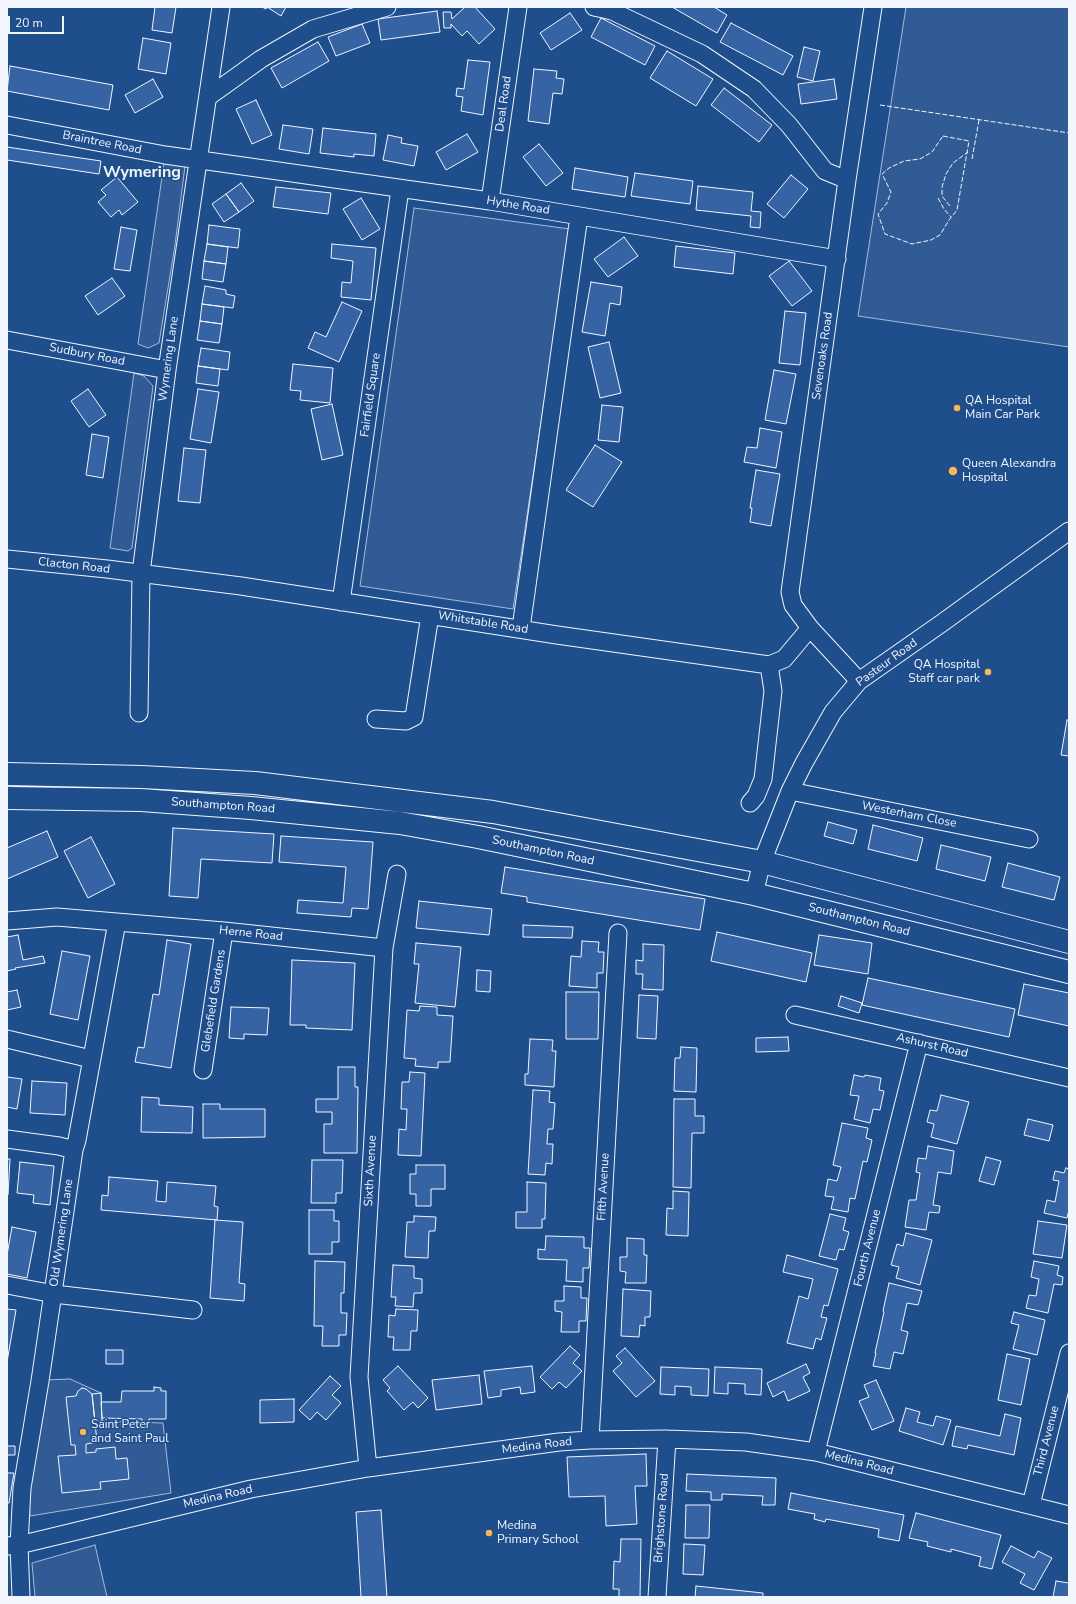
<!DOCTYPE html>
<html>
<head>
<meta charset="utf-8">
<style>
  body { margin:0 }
  #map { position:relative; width:1076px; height:1604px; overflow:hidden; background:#1f4e8c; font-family:"Nunito Sans",sans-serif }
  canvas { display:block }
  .frame { position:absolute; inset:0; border:8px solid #f2f6ff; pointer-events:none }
  .scale { position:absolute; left:8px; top:16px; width:56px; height:18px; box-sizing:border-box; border:2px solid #f2f6ff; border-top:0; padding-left:5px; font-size:12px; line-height:14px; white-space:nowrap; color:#f2f6ff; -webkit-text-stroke:3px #1f4e8c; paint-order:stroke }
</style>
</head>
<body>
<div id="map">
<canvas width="1076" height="1604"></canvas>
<div class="frame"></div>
<div class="scale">20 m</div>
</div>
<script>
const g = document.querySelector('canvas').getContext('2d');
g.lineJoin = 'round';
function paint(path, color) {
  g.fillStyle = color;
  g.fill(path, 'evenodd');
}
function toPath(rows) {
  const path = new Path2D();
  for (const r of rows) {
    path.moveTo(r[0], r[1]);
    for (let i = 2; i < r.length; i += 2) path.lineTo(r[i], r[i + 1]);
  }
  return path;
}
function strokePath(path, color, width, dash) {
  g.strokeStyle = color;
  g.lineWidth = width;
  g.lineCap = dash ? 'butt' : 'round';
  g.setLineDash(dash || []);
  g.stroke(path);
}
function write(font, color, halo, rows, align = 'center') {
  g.font = font + ' "Nunito Sans",sans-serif';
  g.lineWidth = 3;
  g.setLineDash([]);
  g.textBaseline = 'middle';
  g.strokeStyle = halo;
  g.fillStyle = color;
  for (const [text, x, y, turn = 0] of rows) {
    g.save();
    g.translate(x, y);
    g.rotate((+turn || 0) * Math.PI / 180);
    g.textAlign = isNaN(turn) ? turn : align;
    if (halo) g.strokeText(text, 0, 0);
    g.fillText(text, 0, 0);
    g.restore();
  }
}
const green = toPath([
  [906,7,1069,7,1069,347,858,316,906,7],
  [164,163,185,166,175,245,159,343,148,348,138,344,164,163],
  [414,208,570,229,513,609,360,586,414,208],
  [134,373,144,376,153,386,132,548,128,551,110,548,134,373],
  [70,1379,101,1393,102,1421,163,1423,171,1493,30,1516,28,1479,44,1380,70,1379],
  [95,1545,107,1597,35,1597,32,1563,95,1545]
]);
const building = toPath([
  [155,7,176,7,172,33,152,30,155,7],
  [262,7,286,7,281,16,267,7,266,9,262,7],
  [465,7,475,7,495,29,479,44,467,31,462,36,451,24,451,28,444,28,443,12,451,12,452,19,465,7],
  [672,7,714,7,727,15,717,33,672,7],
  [437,11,440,32,381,40,378,19,437,11],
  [570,13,582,30,551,50,540,33,570,13],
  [601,18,655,46,645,65,591,37,601,18],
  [731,23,793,56,783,75,720,42,731,23],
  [362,24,370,43,336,56,328,37,362,24],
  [143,38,171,43,166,74,138,69,143,38],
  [318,42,329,61,282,88,271,68,318,42],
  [804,47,820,51,813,81,797,77,804,47],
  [667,51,713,79,696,106,650,78,667,51],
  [468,60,490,62,483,115,461,111,463,97,456,96,457,88,464,89,468,60],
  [10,66,113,85,109,110,7,91,10,66],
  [534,69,557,71,556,78,564,79,562,94,553,93,549,124,528,121,534,69],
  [153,79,163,97,135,113,125,95,153,79],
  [834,79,837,99,801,104,798,84,834,79],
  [724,88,772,125,759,142,711,105,724,88],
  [256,100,272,135,252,144,236,109,256,100],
  [283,125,313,129,309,154,279,149,283,125],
  [323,128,376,134,374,156,354,154,354,157,320,153,323,128],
  [467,134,478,152,446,170,436,152,467,134],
  [388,135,402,138,401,143,418,146,414,166,383,160,388,135],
  [539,144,563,173,546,186,523,157,539,144],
  [7,147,101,161,99,174,7,160,7,147],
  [575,168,628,177,625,197,572,189,575,168],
  [635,173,693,181,690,204,631,196,635,173],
  [791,175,808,189,784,218,767,204,791,175],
  [117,177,138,202,122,215,119,210,111,217,98,202,106,195,101,190,117,177],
  [241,183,254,201,239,212,226,194,241,183],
  [698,186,753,192,751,211,761,212,760,228,750,227,751,216,696,210,698,186],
  [276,187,331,193,328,214,273,207,276,187],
  [226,194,239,212,224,222,212,204,226,194],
  [361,198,380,229,362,240,343,209,361,198],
  [209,225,240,229,238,248,207,244,209,225],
  [121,227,137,230,130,271,114,269,121,227],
  [624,237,638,256,608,277,594,259,624,237],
  [207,244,228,247,226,264,204,261,207,244],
  [332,244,376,248,371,300,341,297,342,282,351,283,353,261,331,258,332,244],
  [676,246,735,253,733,274,674,267,676,246],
  [204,261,226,264,223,282,202,279,204,261],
  [789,261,812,291,792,306,769,276,789,261],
  [112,278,125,296,98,315,85,296,112,278],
  [591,282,622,287,620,305,610,303,605,336,582,332,591,282],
  [205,286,226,290,226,294,235,296,233,308,202,304,205,286],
  [342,302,362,311,339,362,308,348,315,332,326,337,342,302],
  [202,304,224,307,222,324,200,321,202,304],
  [785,311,806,313,800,365,779,363,785,311],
  [200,321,222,324,219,343,197,340,200,321],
  [609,342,621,393,600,398,588,347,609,342],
  [201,348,230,352,228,370,198,366,201,348],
  [293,364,333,368,330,403,300,400,301,391,290,390,293,364],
  [198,366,220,369,218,386,196,383,198,366],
  [774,370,796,374,786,424,765,420,774,370],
  [88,389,106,415,89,427,71,401,88,389],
  [198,389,219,392,211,443,190,439,198,389],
  [332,404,343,455,322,460,311,409,332,404],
  [602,405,623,407,619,442,598,440,602,405],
  [760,428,782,432,776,468,744,462,747,447,757,448,760,428],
  [92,434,109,437,103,478,86,475,92,434],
  [595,445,622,462,593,507,566,490,595,445],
  [184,448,206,450,200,503,178,501,184,448],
  [756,470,780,474,771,526,750,522,752,508,750,508,756,470],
  [1067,720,1069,720,1069,756,1061,755,1067,720],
  [828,822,857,830,853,844,824,836,828,822],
  [873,825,923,838,917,861,868,849,873,825],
  [173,828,274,834,272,863,201,859,198,898,169,896,173,828],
  [47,831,58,857,7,879,7,848,47,831],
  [281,836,373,842,368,909,352,908,351,917,297,913,298,900,343,903,346,867,279,862,281,836],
  [91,837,115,884,88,898,64,851,91,837],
  [941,845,991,857,985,881,936,869,941,845],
  [1008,863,1060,877,1054,900,1002,887,1008,863],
  [505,867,705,899,700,930,527,902,527,897,501,893,505,867],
  [419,901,492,909,489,935,416,928,419,901],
  [523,925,573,927,572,938,523,937,523,925],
  [717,932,812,953,806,982,711,961,717,932],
  [18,935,23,960,43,956,45,963,15,968,16,969,7,971,7,937,18,935],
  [819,935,872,943,868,974,814,965,819,935],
  [167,940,191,944,171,1068,135,1062,138,1047,144,1048,153,994,159,995,167,940],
  [582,941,599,942,598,952,604,952,603,973,597,973,597,988,569,986,571,956,581,957,582,941],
  [416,943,461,947,455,1007,415,1003,419,964,414,964,416,943],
  [643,944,664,945,663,990,642,989,643,974,636,974,636,960,643,961,643,944],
  [62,951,90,956,78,1020,50,1014,62,951],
  [292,960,355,963,352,1030,306,1028,306,1025,290,1025,292,960],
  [477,970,491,971,490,992,476,991,477,970],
  [868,978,1015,1009,1009,1037,862,1005,868,978],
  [1024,984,1069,993,1069,1026,1018,1015,1024,984],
  [17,990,21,1007,7,1010,7,992,17,990],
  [566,992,599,992,598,1039,566,1039,566,992],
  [639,995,658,996,656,1039,637,1038,639,995],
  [841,996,862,1003,859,1013,838,1006,841,996],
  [420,1006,437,1007,437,1015,453,1016,450,1062,438,1062,438,1068,415,1066,416,1059,404,1058,407,1010,419,1011,420,1006],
  [231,1007,269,1008,267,1035,244,1034,244,1039,229,1038,231,1007],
  [788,1037,789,1051,756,1052,756,1038,788,1037],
  [530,1039,553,1040,552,1051,556,1051,554,1087,525,1085,525,1074,528,1074,530,1039],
  [681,1047,697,1048,696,1092,674,1091,675,1058,680,1058,681,1047],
  [338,1067,355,1067,355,1087,358,1087,357,1153,324,1153,324,1124,332,1124,332,1112,316,1112,316,1099,338,1099,338,1067],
  [410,1072,425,1073,421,1156,398,1155,399,1129,406,1130,407,1109,401,1109,402,1082,409,1082,410,1072],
  [854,1075,864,1077,865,1075,881,1078,879,1090,884,1091,880,1110,873,1109,870,1123,854,1119,859,1096,850,1095,854,1075],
  [7,1077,22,1079,17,1109,7,1107,7,1077],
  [32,1081,67,1083,65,1115,30,1113,32,1081],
  [533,1090,550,1091,549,1102,555,1103,553,1129,548,1129,547,1144,553,1144,552,1164,546,1163,545,1175,528,1174,533,1090],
  [941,1095,969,1102,957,1144,931,1137,934,1124,927,1122,930,1110,937,1111,941,1095],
  [142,1097,159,1098,159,1105,193,1107,192,1133,141,1132,142,1097],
  [674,1099,695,1099,695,1116,704,1116,704,1133,692,1133,691,1188,673,1187,674,1099],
  [203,1104,220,1104,220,1109,265,1109,265,1137,203,1138,203,1104],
  [1028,1119,1053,1125,1049,1141,1024,1135,1028,1119],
  [842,1123,868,1128,866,1138,872,1140,867,1162,863,1161,855,1199,850,1198,848,1212,831,1209,834,1197,825,1196,828,1179,837,1181,841,1167,833,1165,842,1123],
  [928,1146,954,1151,951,1174,938,1172,933,1205,940,1206,939,1213,929,1212,926,1230,905,1227,909,1200,916,1200,920,1173,916,1172,918,1158,926,1159,928,1146],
  [986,1157,1001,1161,994,1185,979,1181,986,1157],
  [7,1159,10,1159,8,1195,7,1195,7,1159],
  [312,1160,343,1160,342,1193,336,1193,336,1203,311,1203,312,1160],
  [20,1162,54,1166,50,1205,33,1203,34,1195,17,1193,20,1162],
  [416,1165,445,1165,445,1189,431,1189,431,1206,416,1206,416,1194,410,1194,410,1174,416,1174,416,1165],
  [1066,1168,1069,1169,1069,1210,1067,1218,1044,1213,1047,1200,1055,1202,1059,1181,1053,1180,1055,1171,1064,1173,1066,1168],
  [109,1177,158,1181,156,1201,166,1202,167,1182,216,1186,214,1206,218,1207,217,1220,101,1210,102,1195,108,1196,109,1177],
  [527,1182,546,1183,545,1219,542,1219,542,1228,516,1228,516,1212,527,1212,527,1182],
  [673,1191,689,1192,688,1236,666,1235,667,1208,673,1209,673,1191],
  [309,1210,334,1210,334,1221,339,1221,339,1242,332,1242,332,1254,309,1254,309,1210],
  [830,1214,846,1218,843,1230,849,1232,844,1250,839,1249,836,1260,819,1256,830,1214],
  [414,1216,436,1217,435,1231,429,1231,428,1258,405,1257,407,1222,414,1222,414,1216],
  [215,1220,243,1222,239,1283,245,1284,244,1301,210,1298,215,1220],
  [1038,1221,1067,1225,1062,1258,1033,1254,1038,1221],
  [12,1227,36,1232,27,1278,7,1274,7,1255,12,1227],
  [906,1233,932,1240,920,1285,896,1278,899,1267,891,1265,897,1244,903,1246,906,1233],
  [546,1236,584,1237,584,1248,590,1248,589,1268,583,1268,583,1282,566,1281,567,1260,538,1259,538,1249,545,1250,546,1236],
  [627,1238,644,1239,644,1255,647,1255,646,1283,625,1283,626,1272,620,1271,620,1257,627,1257,627,1238],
  [787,1255,838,1269,828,1306,824,1305,821,1317,827,1318,821,1340,816,1338,813,1349,787,1343,799,1296,808,1299,813,1279,783,1272,787,1255],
  [315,1261,345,1262,344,1293,341,1293,341,1313,347,1313,346,1335,339,1335,339,1346,322,1346,323,1326,314,1326,315,1261],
  [1034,1261,1059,1266,1057,1275,1063,1277,1062,1285,1054,1284,1048,1313,1026,1308,1029,1295,1036,1296,1039,1279,1031,1277,1034,1261],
  [393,1265,414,1266,414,1278,422,1279,422,1293,414,1293,413,1307,395,1306,396,1297,391,1297,393,1265],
  [889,1283,922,1291,918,1305,907,1303,901,1330,908,1332,903,1354,894,1352,890,1369,873,1366,876,1353,875,1353,884,1312,883,1311,889,1283],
  [564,1286,581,1287,581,1298,587,1298,586,1321,579,1321,579,1332,561,1332,562,1312,555,1311,555,1301,564,1301,564,1286],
  [623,1289,651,1291,650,1317,645,1317,645,1326,640,1325,639,1337,621,1336,623,1289],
  [7,1309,16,1310,7,1362,7,1309],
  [396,1309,418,1310,417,1331,411,1331,410,1350,393,1350,394,1337,388,1337,389,1315,395,1316,396,1309],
  [1014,1312,1045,1320,1037,1355,1013,1349,1019,1325,1011,1323,1014,1312],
  [570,1346,580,1355,573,1363,582,1371,566,1388,559,1382,552,1389,540,1377,570,1346],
  [625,1348,655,1381,636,1397,613,1371,622,1363,616,1356,625,1348],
  [106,1350,123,1350,123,1364,106,1364,106,1350],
  [1007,1354,1030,1359,1021,1405,998,1400,1007,1354],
  [806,1364,810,1373,803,1377,810,1391,788,1401,784,1391,773,1397,767,1383,806,1364],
  [398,1366,428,1398,418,1408,413,1402,404,1410,387,1391,390,1388,383,1380,398,1366],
  [532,1366,535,1392,521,1394,520,1387,501,1390,501,1396,488,1398,484,1371,532,1366],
  [661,1367,709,1369,708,1396,691,1395,691,1387,675,1386,675,1395,660,1394,661,1367],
  [715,1367,762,1369,761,1395,745,1394,745,1384,728,1383,728,1394,714,1393,715,1367],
  [479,1375,482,1404,436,1410,432,1380,479,1375],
  [330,1376,341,1386,332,1395,341,1403,326,1420,317,1412,310,1420,299,1410,330,1376],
  [876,1380,894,1421,872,1430,859,1401,869,1397,864,1385,876,1380],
  [154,1387,161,1388,161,1391,166,1391,166,1419,149,1419,149,1423,142,1423,142,1419,102,1418,101,1402,121,1402,122,1391,154,1391,154,1387],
  [82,1388,86,1389,92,1394,97,1442,86,1444,86,1453,96,1452,96,1449,115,1447,116,1459,127,1458,129,1479,100,1482,101,1489,62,1493,58,1456,76,1455,75,1445,71,1445,66,1397,76,1396,78,1391,82,1388],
  [101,1393,102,1421,95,1422,92,1394,101,1393],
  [294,1399,294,1422,260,1423,260,1400,294,1399],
  [906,1408,920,1412,917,1422,933,1426,936,1416,951,1420,943,1445,899,1431,906,1408],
  [1005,1414,1021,1418,1014,1455,968,1445,967,1449,952,1446,956,1426,1000,1436,1005,1414],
  [7,1446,15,1446,15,1455,7,1455,7,1446],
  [646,1454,647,1486,635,1486,637,1524,606,1526,605,1496,569,1497,567,1457,646,1454],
  [7,1473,14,1473,9,1503,7,1503,7,1473],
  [687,1474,776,1478,775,1505,762,1505,763,1496,722,1494,722,1500,711,1500,711,1492,686,1491,687,1474],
  [791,1493,904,1515,899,1541,878,1537,879,1529,826,1519,825,1522,814,1519,815,1514,788,1509,791,1493],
  [686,1505,710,1505,709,1538,685,1538,686,1505],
  [381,1510,387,1597,361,1597,356,1512,381,1510],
  [916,1513,1001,1535,992,1569,979,1566,981,1557,951,1549,951,1552,927,1546,928,1542,909,1538,916,1513],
  [621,1539,641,1539,640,1597,619,1597,619,1589,613,1589,614,1561,620,1562,621,1539],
  [684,1544,705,1545,703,1575,683,1574,684,1544],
  [1011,1546,1034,1558,1038,1551,1052,1558,1034,1590,1020,1583,1025,1574,1002,1562,1011,1546],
  [1056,1581,1069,1583,1069,1597,1053,1597,1056,1581],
  [696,1586,763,1593,763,1597,695,1597,696,1586]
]);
const street = toPath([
  [594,7,612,11,702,54,754,89,789,125,825,171,847,180],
  [208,97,261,59,313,29,387,7],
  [7,125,165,155,490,201,837,259],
  [490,201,518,7],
  [7,340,167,370],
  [7,559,107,569,241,586,557,635,769,665,784,659,810,628],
  [341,602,400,189],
  [521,628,579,216],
  [859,681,810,628,793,605,790,592,847,180,873,7],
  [139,713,141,573,167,370,221,7],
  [376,719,406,721,414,717,430,615],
  [790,791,1029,839],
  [750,803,756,796,763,779,773,691,769,665],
  [754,894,762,862,790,791,804,763,833,712,859,681,942,623,1069,531],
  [7,921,57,917,224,931,384,948],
  [795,1015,1069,1078],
  [7,1039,91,1059],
  [203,1070,224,931],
  [7,1139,59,1146,74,1150],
  [7,1285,54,1294,193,1310],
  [590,1440,618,933],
  [816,1452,919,1043],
  [368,1468,359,1377,384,948,397,874],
  [1031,1505,1069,1353],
  [7,1546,19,1545,251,1489,368,1468,559,1442,590,1440,667,1439,746,1442,816,1452,1069,1515],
  [21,1597,19,1545,22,1488,40,1381,74,1150,77,1140,117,922],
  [657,1597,667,1439]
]);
const primary = toPath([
  [7,774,142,777,255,783,493,812,762,862,1069,942],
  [7,798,141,800,251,808,400,823,478,837,754,894,1069,972]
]);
const fence = toPath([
  [880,105,1069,133],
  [943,136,969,141,957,210,949,220,940,235,931,240,912,244,885,234,878,214,887,203,891,192,882,174,889,168,904,161,920,159,932,152,943,136],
  [972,159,979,120],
  [938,198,944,209,951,217],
  [950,206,942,196,942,187,946,174,953,163,968,152]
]);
const markers = [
  [957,408,4,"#ffb74d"],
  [953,471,5,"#ffb74d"],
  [988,672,4,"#ffb74d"],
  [83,1432,4,"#ffb74d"],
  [489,1533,4,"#ffb74d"]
];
const streetNames = [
  ["Deal Road",504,104,-82],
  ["Braintree Road",102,143,11],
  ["Hythe Road",518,206,9],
  ["Sudbury Road",87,355,11],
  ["Sevenoaks Road",823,356,-82],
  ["Wymering Lane",169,359,-82],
  ["Fairfield Square",371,395,-82],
  ["Clacton Road",74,566,6],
  ["Whitstable Road",483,623,9],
  ["Pasteur Road",887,663,-36],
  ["Southampton Road",223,806,4],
  ["Westerham Close",909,815,11],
  ["Southampton Road",543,851,12],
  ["Southampton Road",859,920,14],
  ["Herne Road",251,934,6],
  ["Glebefield Gardens",214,1001,-81],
  ["Ashurst Road",932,1046,13],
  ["Sixth Avenue",371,1171,-87],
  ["Fifth Avenue",604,1187,-87],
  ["Old Wymering Lane",62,1233,-82],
  ["Fourth Avenue",868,1248,-76],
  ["Third Avenue",1047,1441,-76],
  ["Medina Road",537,1446,-7],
  ["Medina Road",859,1463,14],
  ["Medina Road",218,1497,-13],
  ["Brighstone Road",662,1518,-86]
];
const poiNames = [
  ["QA Hospital",965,401],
  ["Main Car Park",965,415],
  ["Queen Alexandra",962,464],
  ["Hospital",962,478],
  ["QA Hospital",980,665,"right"],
  ["Staff car park",980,679,"right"],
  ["Saint Peter",91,1425],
  ["and Saint Paul",91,1439],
  ["Medina",497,1526],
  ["Primary School",497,1540]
];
const districtNames = [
  ["Wymering",142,173]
];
paint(green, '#305b95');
strokePath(green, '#a8bbd7', 1);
paint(building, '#3563a3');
strokePath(building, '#f2f6ff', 1);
strokePath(street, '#f2f6ff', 19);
strokePath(primary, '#f2f6ff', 24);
strokePath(street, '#1f4e8c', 17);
strokePath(primary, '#1f4e8c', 22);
strokePath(fence, '#f2f6ff', 1, [5, 2]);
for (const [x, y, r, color] of markers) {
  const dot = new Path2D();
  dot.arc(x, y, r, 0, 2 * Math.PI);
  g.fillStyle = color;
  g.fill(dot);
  strokePath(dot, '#1f4e8c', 1.5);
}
write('12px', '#f2f6ff', '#1f4e8c', streetNames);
write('12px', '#f2f6ff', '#1f4e8c', poiNames, 'left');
write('bold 16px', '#f2f6ff', '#1f4e8c', districtNames);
</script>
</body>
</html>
